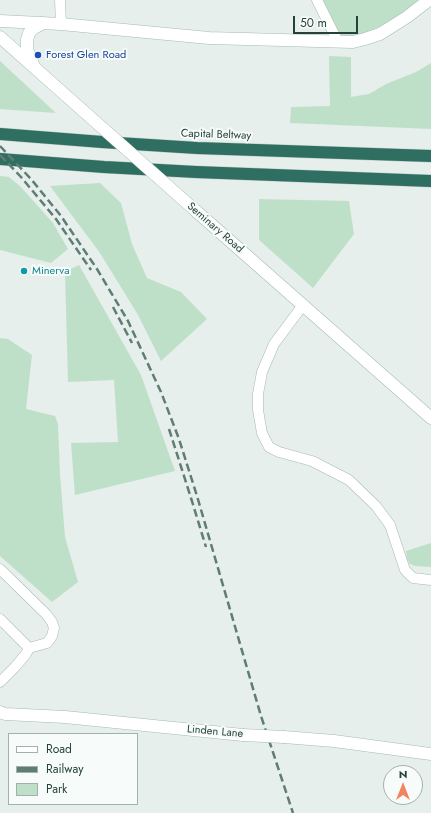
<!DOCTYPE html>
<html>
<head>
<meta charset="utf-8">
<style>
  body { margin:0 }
  #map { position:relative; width:431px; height:813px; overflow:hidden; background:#e6efeb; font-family:Jost,sans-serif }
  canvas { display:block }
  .legend { position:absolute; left:8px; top:733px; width:130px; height:72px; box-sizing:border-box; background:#f7fbf9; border:1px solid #a3b1ad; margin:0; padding:5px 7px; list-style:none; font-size:12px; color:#24423a }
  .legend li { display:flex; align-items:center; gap:8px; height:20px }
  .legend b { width:20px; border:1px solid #a3b1ad }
  .north { position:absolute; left:383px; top:765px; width:40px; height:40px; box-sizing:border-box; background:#f7fbf9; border:1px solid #a3b1ad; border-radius:50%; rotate:0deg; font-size:11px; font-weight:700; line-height:16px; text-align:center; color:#24423a }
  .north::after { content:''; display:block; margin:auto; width:14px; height:18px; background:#f4845f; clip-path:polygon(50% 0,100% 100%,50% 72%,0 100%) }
  .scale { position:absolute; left:293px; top:16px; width:65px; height:18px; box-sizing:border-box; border:2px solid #24423a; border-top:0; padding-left:5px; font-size:12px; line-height:14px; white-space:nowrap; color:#24423a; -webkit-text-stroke:3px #f7fbf9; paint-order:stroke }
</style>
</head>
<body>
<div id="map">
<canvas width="431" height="813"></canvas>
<ul class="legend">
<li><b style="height:5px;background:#fff"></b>Road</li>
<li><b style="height:5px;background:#5f7d75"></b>Railway</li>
<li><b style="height:11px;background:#bfe0c8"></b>Park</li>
</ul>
<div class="north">N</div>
<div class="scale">50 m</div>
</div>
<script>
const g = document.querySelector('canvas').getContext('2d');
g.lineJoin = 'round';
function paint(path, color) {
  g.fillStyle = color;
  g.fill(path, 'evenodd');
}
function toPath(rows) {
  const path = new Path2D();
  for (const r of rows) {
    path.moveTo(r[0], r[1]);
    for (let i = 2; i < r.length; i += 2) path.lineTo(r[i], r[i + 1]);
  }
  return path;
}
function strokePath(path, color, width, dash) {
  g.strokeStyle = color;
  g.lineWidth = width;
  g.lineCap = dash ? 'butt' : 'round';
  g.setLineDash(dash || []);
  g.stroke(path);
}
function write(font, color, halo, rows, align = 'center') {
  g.font = font + ' Jost,sans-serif';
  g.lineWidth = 4;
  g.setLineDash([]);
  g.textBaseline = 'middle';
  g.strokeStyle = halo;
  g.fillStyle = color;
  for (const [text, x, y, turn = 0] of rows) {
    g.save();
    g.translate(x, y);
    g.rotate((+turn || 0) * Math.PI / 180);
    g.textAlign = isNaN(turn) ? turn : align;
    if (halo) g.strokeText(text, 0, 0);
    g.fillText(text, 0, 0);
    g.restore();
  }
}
const green = toPath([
  [323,0,419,0,401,14,385,24,365,33,341,37],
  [329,56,351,57,351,97,369,94,386,84,416,72,431,63,431,129,290,123,291,107,330,106],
  [0,61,56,113,0,109],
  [0,176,9,177,21,187,53,223,68,249,51,263,0,250],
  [100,183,121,203,132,244,147,278,181,292,207,319,161,361,138,315,100,253,50,186],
  [259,199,349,201,354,234,313,288,259,240],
  [79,265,141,375,175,471,75,495,71,443,118,442,114,380,68,382,65,272],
  [0,338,8,339,32,355,26,409,55,416,58,424,60,474,65,537,78,582,52,602,0,556],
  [431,543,431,567,415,566,410,564,407,559,406,551]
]);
const street = toPath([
  [60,0,61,24],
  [317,0,338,42],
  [303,305,274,344,262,372,258,394,258,410,262,433,269,447,279,452,312,461,349,480,376,506,390,525,405,570,413,578,431,580],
  [0,569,46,614,52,622,54,628,52,636,47,643,29,648,26,654,15,667,0,682],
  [0,619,29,648]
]);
const secondary = toPath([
  [0,21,61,24,209,38,353,42,365,39,380,34,407,17,429,0],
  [0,37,54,85],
  [33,64,27,49,27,40,29,33,34,28,43,23],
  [196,211,431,418],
  [0,712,5,714,65,717,243,735],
  [284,737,334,741,431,754]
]);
const highway = toPath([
  [0,134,102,142,197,148,431,156],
  [0,159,104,167,196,172,431,181]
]);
const rail = toPath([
  [0,146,31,179,61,216,97,269,128,321,161,392,179,439,197,496,261,716,293,813],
  [0,155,21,177,56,219,91,270],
  [113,307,132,343],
  [169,429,191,498,206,547]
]);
const secondaryBridge = toPath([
  [54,85,196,211],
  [243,735,284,737]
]);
const markers = [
  [38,55,4,"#1a4fb4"],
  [24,271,4,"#0f9aa8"]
];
const transitNames = [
  ["Forest Glen Road",46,55]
];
const streetNames = [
  ["Capital Beltway",216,135,2],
  ["Seminary Road",215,228,41],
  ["Linden Lane",215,732,5]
];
const cultureNames = [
  ["Minerva",32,271]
];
paint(green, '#bfe0c8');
strokePath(street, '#a8b8b2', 11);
strokePath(secondary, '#a4bbb3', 13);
strokePath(highway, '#c2cac8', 13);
strokePath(street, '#fff', 10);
strokePath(secondary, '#fff', 12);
strokePath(highway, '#2f6f62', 12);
strokePath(rail, '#5f7d75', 2.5, [8, 4]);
strokePath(secondaryBridge, '#a4bbb3', 13, []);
strokePath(secondaryBridge, '#fff', 12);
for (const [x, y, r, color] of markers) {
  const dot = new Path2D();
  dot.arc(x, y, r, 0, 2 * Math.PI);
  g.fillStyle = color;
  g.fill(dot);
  strokePath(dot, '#f7fbf9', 1.5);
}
write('11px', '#164399', '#f7fbf9', transitNames, 'left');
write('11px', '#24423a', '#f7fbf9', streetNames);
write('11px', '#0d838f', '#f7fbf9', cultureNames, 'left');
</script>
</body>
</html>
